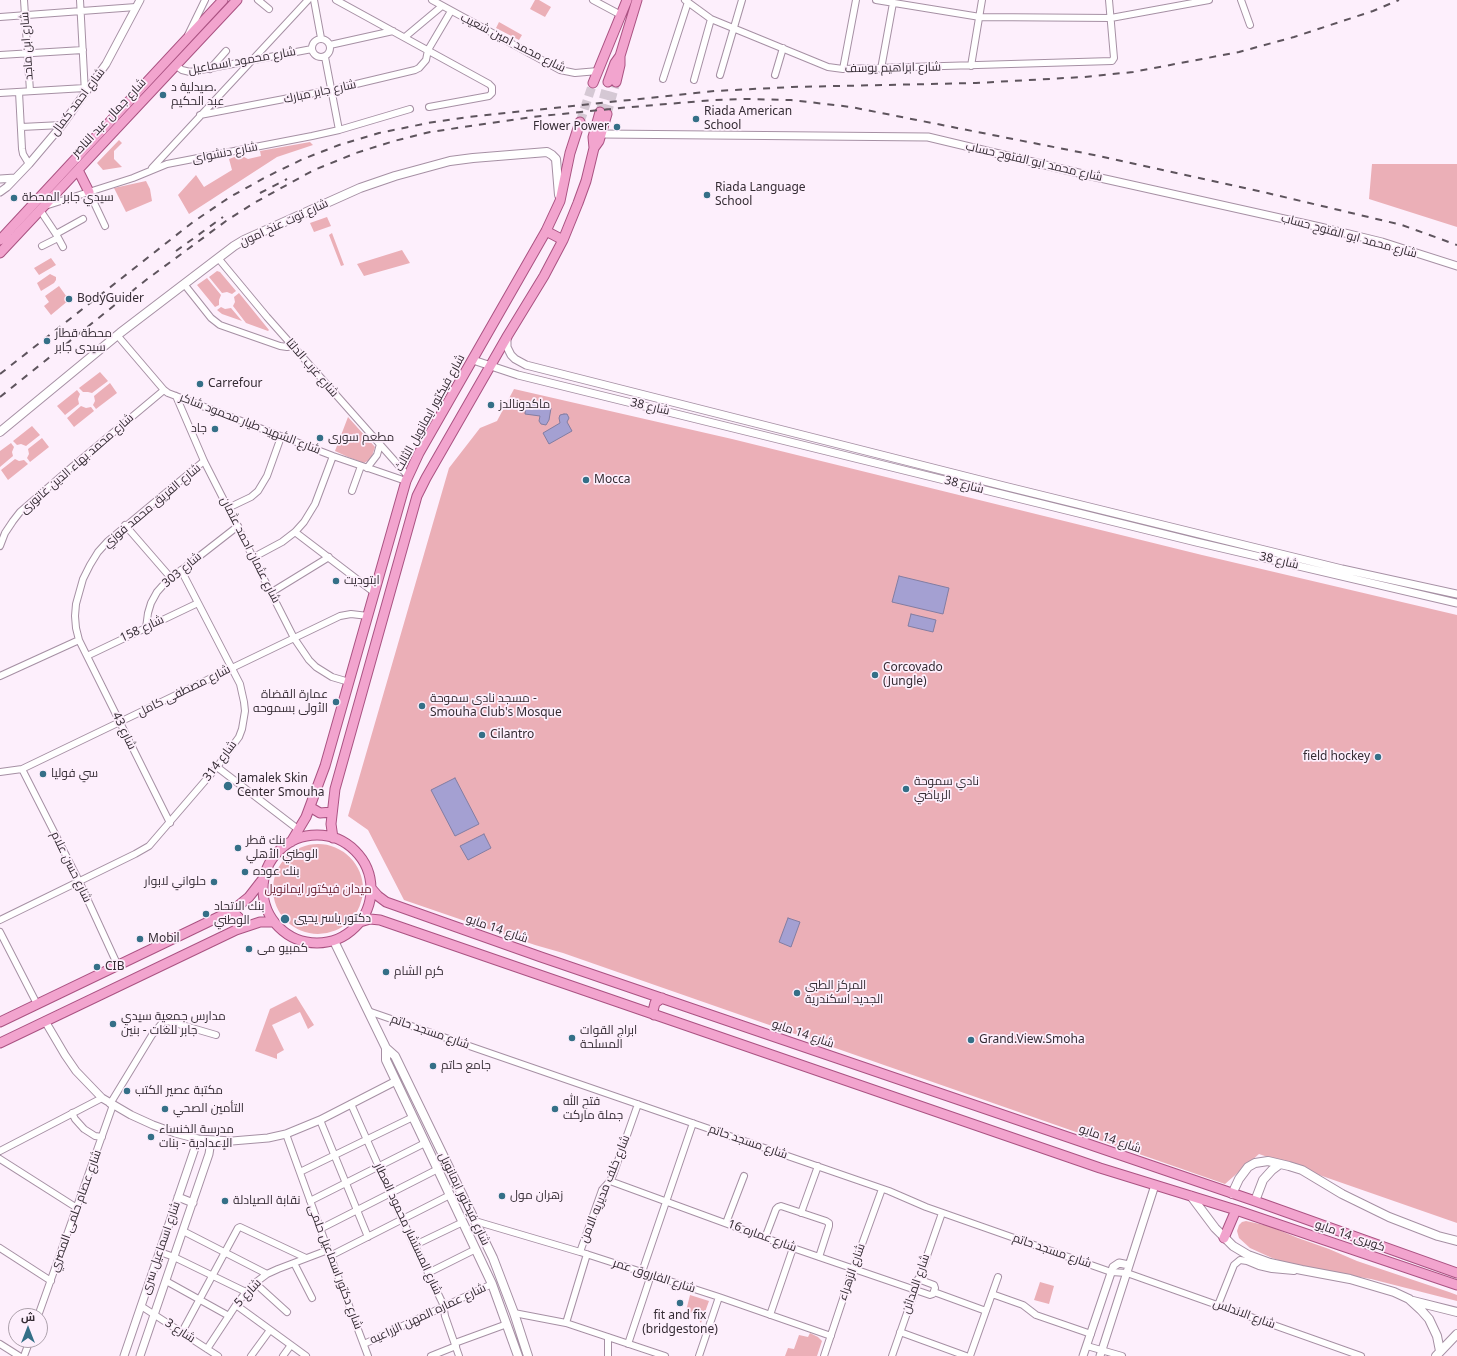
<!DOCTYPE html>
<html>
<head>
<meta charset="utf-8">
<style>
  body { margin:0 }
  #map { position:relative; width:1457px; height:1356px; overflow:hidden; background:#fdeffc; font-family:"Noto Sans",Cairo,sans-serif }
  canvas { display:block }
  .north { position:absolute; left:8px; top:1308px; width:40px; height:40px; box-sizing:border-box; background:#fdeffc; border:1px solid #ada1ac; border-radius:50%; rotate:0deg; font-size:11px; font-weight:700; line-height:16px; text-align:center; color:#342b33 }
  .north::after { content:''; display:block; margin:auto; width:14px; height:18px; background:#346f87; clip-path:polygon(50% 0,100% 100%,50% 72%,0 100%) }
</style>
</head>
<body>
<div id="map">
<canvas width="1457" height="1356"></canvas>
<div class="north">ش</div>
</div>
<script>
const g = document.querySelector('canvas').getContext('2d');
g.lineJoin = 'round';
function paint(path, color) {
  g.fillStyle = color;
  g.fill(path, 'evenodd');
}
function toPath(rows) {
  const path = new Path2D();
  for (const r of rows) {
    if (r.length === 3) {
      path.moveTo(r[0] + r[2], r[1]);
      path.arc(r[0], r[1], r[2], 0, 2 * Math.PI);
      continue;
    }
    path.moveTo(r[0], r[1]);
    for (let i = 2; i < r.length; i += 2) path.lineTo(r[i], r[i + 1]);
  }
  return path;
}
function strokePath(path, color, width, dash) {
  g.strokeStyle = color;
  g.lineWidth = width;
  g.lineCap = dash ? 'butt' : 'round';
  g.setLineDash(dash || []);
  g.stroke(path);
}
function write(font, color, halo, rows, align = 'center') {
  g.font = font + ' "Noto Sans",Cairo,sans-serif';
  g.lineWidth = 3.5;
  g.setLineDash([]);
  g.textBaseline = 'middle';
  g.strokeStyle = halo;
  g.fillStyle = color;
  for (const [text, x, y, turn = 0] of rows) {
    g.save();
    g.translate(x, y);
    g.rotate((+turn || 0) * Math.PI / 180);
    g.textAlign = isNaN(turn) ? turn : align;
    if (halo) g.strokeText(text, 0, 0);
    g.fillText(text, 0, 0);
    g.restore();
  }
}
const green = toPath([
  [535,0,539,0,551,7,545,17,530,9],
  [499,22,522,35,519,40,496,28],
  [119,140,122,143,114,151,114,159,122,167,103,170,97,163],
  [310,142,313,145,277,157,189,214,178,195,196,175,204,187,232,170,229,159,240,155,248,159,261,156,260,151],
  [1372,164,1457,164,1457,227,1369,199],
  [146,181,150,189,152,201,126,212,114,188],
  [327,217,331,226,314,232,310,223],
  [332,233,344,265,341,266,329,235],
  [402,250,410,263,364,276,357,264],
  [51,258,56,265,39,275,34,268],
  [217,271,220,272,236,291,232,294,227,292,222,293,209,277],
  [50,274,56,277,56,280,54,283,41,291,37,283],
  [207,278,221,295,219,300,219,305,215,307,197,285],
  [59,286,69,300,51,315,44,306,49,302,45,296],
  [239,293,269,330,268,331,246,323,233,306,235,302,234,297],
  [221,307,225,309,231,308,242,321,222,314,217,310],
  [100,372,108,381,92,393,88,392,83,392,79,388],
  [110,383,117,393,96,409,93,405,95,401,94,396],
  [514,389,732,439,1202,555,1457,615,1457,1223,1259,1154,1225,1184,563,953,535,945,404,900,368,830,348,816,449,468,480,428,497,421],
  [77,390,80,394,78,399,79,404,65,415,57,406],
  [81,406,86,408,91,407,94,411,74,427,67,418],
  [348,417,375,447,371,459,364,463,348,457,335,451],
  [32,426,40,435,26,446,21,444,17,445,13,441],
  [42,438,49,447,30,462,27,458,29,454,28,449],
  [11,443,14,447,12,452,13,456,0,467,0,451],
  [15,459,19,461,24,460,28,464,8,480,1,470],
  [318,889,45],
  [296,996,314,1025,308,1029,300,1012,272,1025,284,1050,277,1054,277,1059,255,1051,270,1009],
  [1246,1221,1269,1226,1298,1238,1329,1249,1357,1261,1449,1292,1457,1295,1457,1301,1371,1279,1300,1267,1272,1258,1250,1248,1239,1238,1237,1231,1239,1225,1242,1222],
  [1040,1282,1054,1286,1049,1304,1034,1300],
  [690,1295,709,1301,701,1323,697,1317,692,1313,686,1311],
  [810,1333,818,1337,822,1341,817,1356,785,1356,788,1348,794,1349,799,1335,808,1337]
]);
const water = toPath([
  [526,403,551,408,549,420,546,425,541,424,539,421,540,416,525,414,526,403],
  [564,414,567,414,569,418,567,422,572,431,549,444,543,433,560,423,559,418,560,415,564,414],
  [899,576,949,588,943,614,892,602,899,576],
  [911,614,936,620,933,632,908,626,911,614],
  [455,778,479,824,455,836,431,790,455,778],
  [484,834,491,848,468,860,460,846,484,834],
  [788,918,800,922,791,947,779,942,788,918]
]);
const primaryTunnel = toPath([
  [600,112,608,82],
  [607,114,616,82],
  [580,122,593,83]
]);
const minor = toPath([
  [24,0,30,91],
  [80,0,85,93],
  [258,0,269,9],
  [314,0,321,38],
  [336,0,489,84,492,87,492,93,489,96,429,107],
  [432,0,560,70,575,73,598,71],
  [593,0,621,15],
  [685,0,711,19,828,67,843,69,1112,61,1114,58,1109,0],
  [876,0,980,17,1111,18,1209,0],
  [1241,0,1250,25],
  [0,17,136,7],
  [188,35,205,0],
  [405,37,442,6],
  [321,48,9],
  [330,45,393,31],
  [0,55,83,50],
  [325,57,339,130],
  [175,65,182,70,190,72,312,49],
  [971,66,982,0],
  [210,69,226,51],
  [843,69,856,0],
  [881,69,893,3],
  [720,75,742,0],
  [775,75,783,48],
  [663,79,688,2],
  [694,80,711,19],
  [19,92,22,149,23,154,29,164],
  [0,93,85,88],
  [200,115,331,90,415,70,419,68,426,60,428,50,451,11],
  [21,127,62,125],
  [152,168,308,0],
  [89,192,105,226],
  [45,206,133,178,167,164,312,136,339,130,410,109],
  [40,210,56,234,63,247],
  [56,234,83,219],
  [42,246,58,238],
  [218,258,267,317,408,476],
  [184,284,211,318,220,325,280,346,287,347,293,346],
  [117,335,164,390,168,393,333,456,406,481],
  [176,396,204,461,294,638,309,660,316,667,332,677,349,682],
  [367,468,377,455,380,444],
  [352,491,361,466],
  [228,508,251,497,258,491,267,476,281,437],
  [125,525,171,578],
  [295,532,375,593],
  [0,546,5,533,13,521,20,512,66,472,164,390],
  [254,557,282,542,295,532,304,522,315,504,333,456],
  [272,592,329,557],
  [146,628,148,613,151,603,157,592,165,583,238,526],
  [87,656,198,603],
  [0,676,79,640],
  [217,767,299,830],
  [22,769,79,881,118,966],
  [0,772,22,769,340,616,351,614,368,616],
  [170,823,79,640,76,628,75,616,76,604,83,579,90,565,98,552,108,541,204,461],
  [0,920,135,854,149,846,217,767,239,737,242,729,245,711,244,702,240,684,181,570],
  [0,932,37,1004],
  [368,1011,889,1191,926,1207,1111,1272,1127,1273,1361,1356],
  [110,1104,152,1035,163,1022,168,1021,216,1035],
  [351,1104,402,1219,443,1304,445,1316,459,1356],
  [72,1113,75,1119,84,1129,95,1136,102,1137],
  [320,1120,368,1237],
  [286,1134,328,1250,368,1356],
  [0,1151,102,1098],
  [0,1159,77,1208],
  [300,1172,413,1117],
  [610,1181,793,1248,930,1295,933,1294,935,1288,934,1285,918,1279],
  [310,1201,425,1143],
  [801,1213,818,1166],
  [475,1221,580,1252,719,1297,831,1336],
  [726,1223,744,1176],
  [320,1229,438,1169],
  [183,1231,267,1274],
  [765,1238,776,1209,778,1207,781,1206,826,1221,829,1223,829,1226,819,1257],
  [415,1245,463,1222],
  [0,1248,51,1281],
  [160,1252,174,1257,246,1292],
  [580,1252,602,1190,610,1181,613,1175,638,1104],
  [330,1256,450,1195],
  [294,1263,312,1298],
  [642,1272,693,1123],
  [428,1273,476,1249],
  [166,1281,229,1316],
  [255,1283,287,1312],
  [934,1292,986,1311],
  [992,1294,1023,1305,1036,1315,1091,1334],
  [236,1305,306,1356],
  [1218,1305,1234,1265,1240,1260,1247,1261,1259,1266,1272,1269,1294,1271],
  [141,1306,218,1356],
  [514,1313,566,1323,665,1356],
  [770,1315,793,1248],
  [38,1316,113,1105],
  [566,1323,587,1254],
  [182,1332,238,1228,240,1227,306,1258],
  [900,1332,966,1356],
  [608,1337,608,1356],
  [455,1343,507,1324],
  [0,1344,19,1356],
  [364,1344,492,1284],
  [628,1344,651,1275],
  [1087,1346,1122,1356],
  [207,1349,236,1305,246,1292,255,1283,267,1274,278,1269,328,1250],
  [24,1356,30,1340],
  [251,1356,270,1330],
  [283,1356,291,1345],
  [431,1356,456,1346],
  [699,1356,719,1297],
  [824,1356,853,1269,882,1189],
  [892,1356,942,1213],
  [970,1356,998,1277]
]);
const tertiary = toPath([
  [601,134,928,137,1087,175,1320,227,1382,242,1457,266],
  [0,179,15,178],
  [0,192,7,187,29,164,62,125,106,64,140,0],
  [507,337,507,347,511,355,515,359,526,365,1004,486,1342,569,1457,594],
  [473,360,518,375,1196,542,1457,603],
  [45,1021,65,1055,76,1071,102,1098,131,1115,153,1125,175,1133,198,1139,232,1141,268,1138,286,1134,320,1120,396,1081],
  [178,1197,193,1203],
  [124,1356,198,1139],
  [140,1356,209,1154,211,1141],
  [1083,1356,1113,1267,1119,1263,1129,1265],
  [1100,1356,1155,1185]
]);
const secondary = toPath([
  [0,432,120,333,234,246,244,240,360,188,395,176,450,161,473,158,547,152,552,155,556,159,559,195],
  [334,941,386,1048,395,1056,475,1221,493,1258,514,1313,528,1356],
  [386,1048,386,1060,492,1284,518,1356],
  [1232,1194,1239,1179,1248,1167,1255,1163,1268,1161,1289,1166,1302,1170,1342,1194,1389,1217,1438,1236,1457,1241],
  [1191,1196,1215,1228,1233,1246,1248,1255,1270,1263,1302,1270,1350,1279,1394,1292,1409,1299,1421,1310,1429,1319,1437,1336,1440,1351],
  [1255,1201,1263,1180,1272,1170,1280,1164],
  [1413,1301,1457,1312],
  [1436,1356,1457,1334]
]);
const primary = toPath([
  [608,82,615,63,620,56,637,0],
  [616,82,620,65,620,56],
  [593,83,627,0],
  [594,148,593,137,600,112],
  [78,170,89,192],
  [546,231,563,240],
  [0,240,223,0],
  [0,253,237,0],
  [310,807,320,813,332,812],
  [317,889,54],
  [333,838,331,824,335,789,417,496,426,478,508,335,544,276,563,240,578,203,586,181,594,148,599,141,607,114],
  [291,842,306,817,325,766,406,481,419,453,546,231,560,201,570,153,580,122],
  [371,888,378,896,386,902,541,957,1255,1201,1457,1273],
  [228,912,236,915,239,918,240,923,236,930],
  [360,922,370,919,380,920,1100,1168,1236,1210,1457,1285],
  [654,1015,653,1011,655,1003,662,998],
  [0,1022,233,910,249,897,263,879],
  [0,1043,236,930,260,922,273,922],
  [1224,1238,1236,1210]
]);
const rail = toPath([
  [260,193,287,179],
  [176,251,223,217],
  [0,374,193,222,230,197,266,177,303,159,339,145,379,133,428,123,468,117,715,91,792,87,976,83,1084,77,1133,72,1239,52,1294,37,1373,11,1399,0],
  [0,397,146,280,226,221,254,203,314,170,356,153,394,141,430,132,532,117,620,108,714,100,747,99,791,100,851,107,1094,155,1263,192,1402,225,1457,245]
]);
const markers = [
  [163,95,4,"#346f87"],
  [696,119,4,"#346f87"],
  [617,127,4,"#346f87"],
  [707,195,4,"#346f87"],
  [14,198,4,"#346f87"],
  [69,299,4,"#346f87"],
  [47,341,4,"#346f87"],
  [200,384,4,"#346f87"],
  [491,405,4,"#346f87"],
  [215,429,4,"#346f87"],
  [320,438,4,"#346f87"],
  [586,480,4,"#346f87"],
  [336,581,4,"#346f87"],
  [875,675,4,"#346f87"],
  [336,702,4,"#346f87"],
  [422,706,4,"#346f87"],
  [482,735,4,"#346f87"],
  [1378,757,4,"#346f87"],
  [43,774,4,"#346f87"],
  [228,786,5,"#346f87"],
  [906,789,4,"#346f87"],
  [238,848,4,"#346f87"],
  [245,872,4,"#346f87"],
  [214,882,4,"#346f87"],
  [206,914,4,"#346f87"],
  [285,919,5,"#346f87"],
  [140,939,4,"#346f87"],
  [249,949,4,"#346f87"],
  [97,967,4,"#346f87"],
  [386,972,4,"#346f87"],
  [797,993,4,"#346f87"],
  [113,1024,4,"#346f87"],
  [572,1038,4,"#346f87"],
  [971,1040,4,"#346f87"],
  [433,1066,4,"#346f87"],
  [127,1091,4,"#346f87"],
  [165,1109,4,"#346f87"],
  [555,1109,4,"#346f87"],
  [151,1137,4,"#346f87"],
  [502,1196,4,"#346f87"],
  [225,1201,4,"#346f87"],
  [680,1303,4,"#346f87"]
];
const streetNames = [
  ["شارع محمد امين شعيب",513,43,27],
  ["شارع ابن ماجد",27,46,-94],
  ["شارع محمود اسماعيل",242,61,-10],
  ["شارع ابراهيم يوسف",893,68,-1],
  ["شارع جابر مبارك",320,92,-12],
  ["شارع احمد كمال",78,102,-53],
  ["شارع جمال عبد الناصر",109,118,-47],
  ["شارع دنشواى",225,153,-11],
  ["شارع محمد ابو الفتوح حساب",1034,162,13],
  ["شارع توت عنخ امون",284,223,-25],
  ["شارع محمد ابو الفتوح حساب",1349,236,15],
  ["شارع غرب الدلتا",312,368,49],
  ["شارع 38",650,407,13],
  ["شارع فيكتور ايمانويل الثالث",430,413,-61],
  ["شارع الشهيد طيار محمود شاكر",250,424,21],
  ["شارع محمد بهاء الدين غاتورى",77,464,-41],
  ["شارع 38",964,485,14],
  ["شارع الفريق محمد فوزي",152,506,-40],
  ["شارع عثمان احمد عثمان",250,550,63],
  ["شارع 38",1279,561,13],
  ["شارع 303",182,570,-40],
  ["شارع 158",142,629,-25],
  ["شارع مصطفى كامل",184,691,-26],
  ["شارع 43",124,731,64],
  ["شارع 314",220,761,-53],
  ["شارع حسن علام",71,867,64],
  ["شارع 14 مايو",497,929,19],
  ["شارع مسجد حاتم",430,1032,19],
  ["شارع 14 مايو",803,1034,19],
  ["شارع 14 مايو",1110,1139,19],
  ["شارع مسجد حاتم",748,1142,19],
  ["شارع خلف مديريه الامن",605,1189,-68],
  ["شارع فيكتور ايمانويل",464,1199,64],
  ["شارع عصام حلمى المصري",76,1211,-70],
  ["شارع المستشار محمود العطار",408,1229,65],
  ["شارع عماره 16",762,1236,20],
  ["كوبرى 14 مايو",1350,1236,19],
  ["شارع اسماعيل سرى",161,1248,-71],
  ["شارع مسجد حاتم",1052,1251,19],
  ["شارع دكتور اسماعيل حلمى",335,1267,69],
  ["شارع الزهراء",852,1272,-71],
  ["شارع الفاروق عمر",654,1276,18],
  ["شارع المدائن",916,1284,-71],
  ["شارع 5",248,1293,-47],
  ["شارع عماره المهن الزراعيه",428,1314,-25],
  ["شارع الاندلس",1244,1314,20],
  ["شارع 3",180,1331,33]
];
const poiNames = [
  ["صيدلية د.",171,88],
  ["عبد الحكيم",171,102],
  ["Riada American",704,112],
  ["School",704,126],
  ["Flower Power",609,127,"right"],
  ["Riada Language",715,188],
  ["School",715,202],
  ["سيدي جابر المحطة",22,198],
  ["BodyGuider",77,299],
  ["محطة قطار",55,334],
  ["سيدى جابر",55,348],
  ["Carrefour",208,384],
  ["ماكدونالدز",499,405],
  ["جاد",207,429,"right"],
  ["مطعم سورى",328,438],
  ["Mocca",594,480],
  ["ابتوديت",344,581],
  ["Corcovado",883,668],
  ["(Jungle)",883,682],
  ["عمارة القضاة",328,695,"right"],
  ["الأولى بسموحه",328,709,"right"],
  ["مسجد نادى سموحة -",430,699],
  ["Smouha Club's Mosque",430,713],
  ["Cilantro",490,735],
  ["field hockey",1370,757,"right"],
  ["سي فوليا",51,774],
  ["Jamalek Skin",237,779],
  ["Center Smouha",237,793],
  ["نادي سموحة",914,782],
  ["الرياضي",914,796],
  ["بنك قطر",246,841],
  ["الوطني الأهلي",246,855],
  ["بنك عوده",253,872],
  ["حلواني لابوار",206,882,"right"],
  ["بنك الاتحاد",214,907],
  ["الوطني",214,921],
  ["دكتور ياسر يحيي",294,919],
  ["Mobil",148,939],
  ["كمبيو مى",257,949],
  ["CIB",105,967],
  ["كرم الشام",394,972],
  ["المركز الطبى",805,986],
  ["الجديد اسكندرية",805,1000],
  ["مدارس جمعية سيدي",121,1017],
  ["جابر للغات - بنين",121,1031],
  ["ابراج القوات",580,1031],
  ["المسلحة",580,1045],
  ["Grand.View.Smoha",979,1040],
  ["جامع حاتم",441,1066],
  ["مكتبة عصير الكتب",135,1091],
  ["فتح الله",563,1102],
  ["جملة ماركت",563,1116],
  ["التأمين الصحي",173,1109],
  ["مدرسة الخنساء",159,1130],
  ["الإعدادية - بنات",159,1144],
  ["زهران مول",510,1196],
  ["نقابة الصيادلة",233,1201],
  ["fit and fix",680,1316,"center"],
  ["(bridgestone)",680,1330,"center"]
];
const parkNames = [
  ["ميدان فيكتور ايمانويل",318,890]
];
paint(green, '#ebafb7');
paint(water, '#a4a0d2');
strokePath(water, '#827da2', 1);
strokePath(primaryTunnel, '#d5c8d4', 9, [9, 4.5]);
strokePath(minor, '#a690a4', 8);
strokePath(tertiary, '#a690a4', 9);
strokePath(secondary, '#a690a4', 10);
strokePath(primary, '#aa5282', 11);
strokePath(minor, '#fff', 6);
strokePath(tertiary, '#fff', 7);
strokePath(secondary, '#fff', 8);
strokePath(primary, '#f2a4ce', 9);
strokePath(rail, '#5e545d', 2, [7, 7]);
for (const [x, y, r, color] of markers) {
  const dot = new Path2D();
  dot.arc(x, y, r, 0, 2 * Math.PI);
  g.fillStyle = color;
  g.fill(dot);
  strokePath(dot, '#fdeffc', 1.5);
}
write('12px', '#342b33', '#fdeffc', streetNames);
write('12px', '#342b33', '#fdeffc', poiNames, 'left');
write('12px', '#6d2535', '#fdeffc', parkNames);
</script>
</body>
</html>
